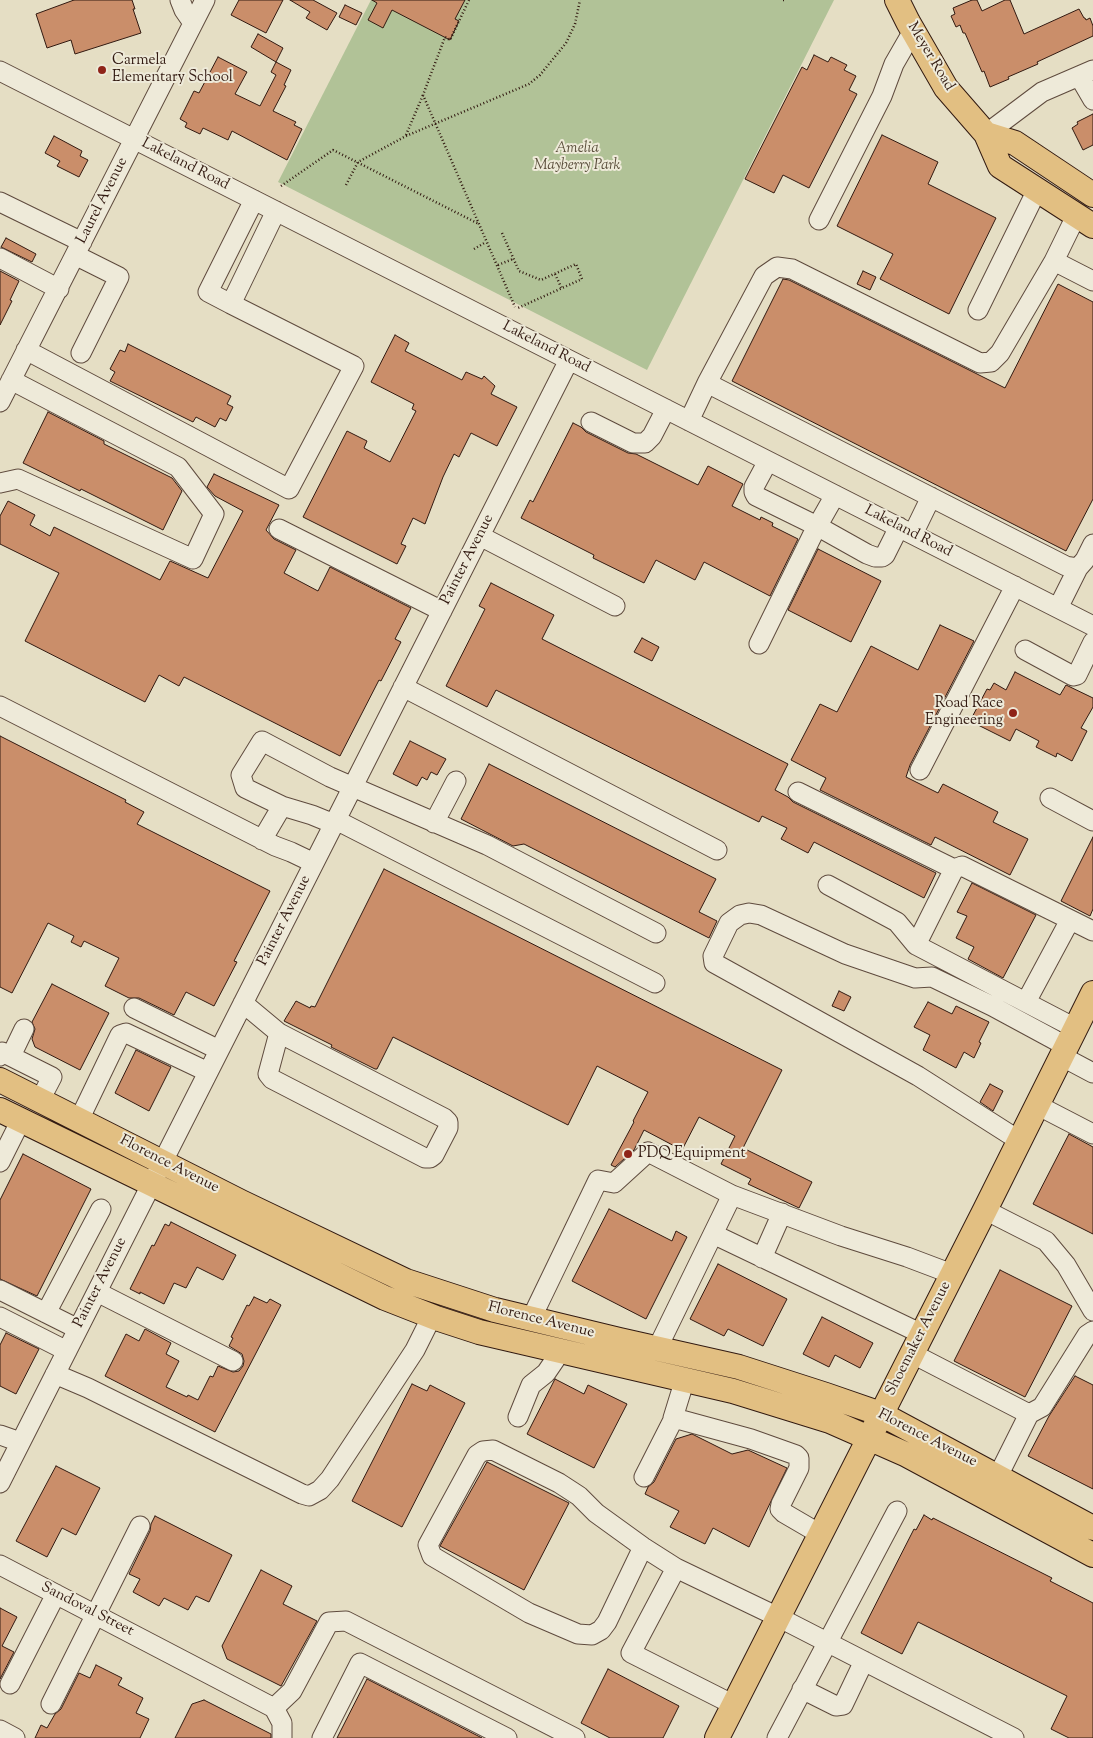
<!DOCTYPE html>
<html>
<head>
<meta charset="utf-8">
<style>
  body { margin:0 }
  canvas { display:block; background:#e5dec4 }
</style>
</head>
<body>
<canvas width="1093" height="1738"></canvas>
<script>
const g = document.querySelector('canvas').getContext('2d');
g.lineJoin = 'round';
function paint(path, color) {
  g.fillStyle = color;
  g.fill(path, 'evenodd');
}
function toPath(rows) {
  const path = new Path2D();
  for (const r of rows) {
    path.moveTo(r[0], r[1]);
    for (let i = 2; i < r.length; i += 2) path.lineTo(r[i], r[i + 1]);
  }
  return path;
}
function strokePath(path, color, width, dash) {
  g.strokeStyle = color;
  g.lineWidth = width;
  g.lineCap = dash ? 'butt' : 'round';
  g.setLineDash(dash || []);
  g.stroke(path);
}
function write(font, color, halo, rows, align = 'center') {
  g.font = font + ' "Sorts Mill Goudy",serif';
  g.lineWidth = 4;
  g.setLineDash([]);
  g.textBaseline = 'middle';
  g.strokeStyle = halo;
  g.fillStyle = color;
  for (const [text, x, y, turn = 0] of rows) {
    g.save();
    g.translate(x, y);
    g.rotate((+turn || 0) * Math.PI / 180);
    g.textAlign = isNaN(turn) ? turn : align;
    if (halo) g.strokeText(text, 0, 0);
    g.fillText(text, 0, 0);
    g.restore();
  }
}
const green = toPath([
  [371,0,834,0,647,370,278,182]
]);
const building = toPath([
  [74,0,132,0,135,9,133,9,141,33,75,54,71,40,47,48,36,14,74,0],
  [239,0,283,0,266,33,231,15,239,0],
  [290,0,313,0,337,13,327,30,306,18,310,12,290,0],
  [372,0,465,0,455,19,459,21,450,40,392,10,383,28,368,20,377,3,372,0],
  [972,0,977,0,982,11,1005,0,1010,0,1024,34,1079,9,1084,18,1085,18,1086,20,1090,18,1093,26,1093,36,1037,62,1038,64,1008,77,1009,79,990,87,984,71,982,72,965,33,963,33,960,25,956,27,951,16,955,14,953,8,972,0],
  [345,5,362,13,356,25,339,17,345,5],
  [258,34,283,48,276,62,251,47,258,34],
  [814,55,828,62,831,57,847,65,844,70,856,76,849,90,857,94,809,188,783,175,774,193,745,179,802,67,807,70,814,55],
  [218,57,247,72,235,94,260,106,276,75,271,72,276,62,291,70,284,85,286,86,273,111,296,122,294,125,302,129,287,160,232,131,228,140,203,128,200,134,185,127,187,123,180,119,194,91,199,93,218,57],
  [1093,114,1093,145,1083,150,1072,128,1078,124,1077,122,1093,114],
  [882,135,938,162,928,184,996,218,949,314,880,279,893,254,837,226,882,135],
  [54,136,82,151,80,156,88,160,79,177,57,166,60,161,45,153,54,136],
  [6,238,36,254,32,262,1,247,6,238],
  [0,271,19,281,10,300,12,301,0,325,0,271],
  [863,271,876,277,870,290,857,284,863,271],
  [783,279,789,280,1005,388,1058,284,1093,302,1093,499,1066,551,732,381,783,279],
  [395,335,409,343,405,351,462,380,466,372,482,379,484,376,495,386,491,394,517,407,497,446,471,433,459,457,454,454,443,477,425,524,413,518,401,544,406,546,397,564,303,517,347,431,367,441,364,448,390,462,416,411,412,409,414,404,371,382,395,335],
  [128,344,231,396,227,404,233,407,226,421,220,418,215,427,196,417,193,422,110,381,115,372,110,369,120,350,125,352,128,344],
  [48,412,104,441,104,444,172,478,182,491,163,530,81,489,80,491,23,463,48,412],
  [573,423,581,427,586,432,628,453,636,454,698,485,708,466,743,484,732,506,760,520,761,517,773,523,772,526,798,539,770,596,704,562,695,580,656,560,644,583,593,558,594,555,521,518,530,500,533,502,573,423],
  [214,474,279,505,266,530,274,539,296,550,284,573,318,591,330,567,411,608,395,639,401,642,381,681,379,680,340,756,184,677,179,686,159,675,145,702,25,641,59,573,0,544,0,516,8,501,35,515,30,525,50,536,54,527,160,580,170,561,208,578,243,511,215,496,207,487,214,474],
  [818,549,881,581,851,642,788,610,818,549],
  [491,583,554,615,542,639,788,764,775,790,788,797,793,802,936,873,924,898,814,842,808,853,781,839,787,828,762,816,759,822,496,690,487,707,446,686,485,609,479,606,491,583],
  [940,625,974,641,910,765,906,777,938,793,943,784,998,812,993,822,1028,839,1010,875,935,837,931,845,820,790,826,778,791,760,820,704,837,712,871,646,918,670,940,625],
  [642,638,659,647,652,661,634,652,642,638],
  [1015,672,1060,695,1066,685,1093,698,1093,707,1081,728,1087,731,1072,761,1057,753,1056,757,1036,747,1039,741,1016,729,1010,741,970,721,987,689,990,690,994,683,1006,690,1015,672],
  [0,736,126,800,125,802,144,812,137,824,270,891,234,961,237,962,214,1006,186,992,174,1015,139,998,129,998,105,986,119,958,84,941,81,947,71,942,74,936,48,923,12,993,0,987,0,736],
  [410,741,446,759,437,775,431,772,427,780,422,777,417,786,393,774,410,741],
  [489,764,716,879,699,912,717,921,709,938,524,844,513,846,461,819,489,764],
  [1093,837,1093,909,1090,916,1061,901,1093,837],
  [384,869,782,1070,743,1148,812,1182,799,1208,748,1184,751,1179,721,1164,735,1136,699,1117,682,1150,644,1130,634,1150,615,1167,611,1165,634,1122,633,1121,648,1092,597,1066,568,1125,393,1037,377,1069,375,1069,331,1047,332,1045,284,1021,296,1001,310,1008,311,1006,315,1007,384,869],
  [972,883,1036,915,1003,978,968,959,974,947,956,938,967,916,957,912,972,883],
  [52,984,109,1013,80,1070,35,1047,32,1039,35,1029,32,1022,52,984],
  [839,991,851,997,844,1011,832,1006,839,991],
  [928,1002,952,1014,956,1006,989,1022,979,1042,981,1043,974,1058,964,1052,956,1068,923,1050,930,1035,914,1027,928,1002],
  [136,1050,171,1067,149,1111,115,1093,136,1050],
  [990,1084,1003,1091,993,1111,980,1102,990,1084],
  [1069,1134,1093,1147,1093,1234,1033,1204,1069,1134],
  [23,1154,91,1189,37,1296,0,1279,0,1200,23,1154],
  [609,1209,672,1241,676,1231,687,1237,646,1319,572,1281,609,1209],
  [171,1222,236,1255,223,1280,197,1267,186,1288,174,1283,164,1304,140,1292,140,1294,130,1289,152,1245,154,1246,165,1224,169,1226,171,1222],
  [718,1264,787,1299,763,1346,728,1329,724,1336,690,1319,718,1264],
  [1000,1270,1072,1306,1025,1397,954,1361,1000,1270],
  [254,1297,267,1303,270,1299,281,1305,215,1432,105,1376,126,1334,139,1341,145,1329,171,1343,166,1354,179,1361,166,1387,187,1397,188,1395,198,1400,210,1376,213,1377,218,1366,233,1372,239,1371,243,1366,244,1361,242,1354,229,1346,233,1338,231,1337,247,1305,249,1306,254,1297],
  [822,1317,873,1343,860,1368,835,1355,829,1367,803,1354,822,1317],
  [6,1333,39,1349,16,1394,0,1386,0,1345,6,1333],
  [1075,1376,1093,1385,1093,1489,1028,1456,1049,1416,1075,1376],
  [555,1379,584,1394,588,1385,627,1404,594,1468,527,1434,555,1379],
  [412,1384,427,1391,430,1385,465,1403,402,1527,352,1501,412,1384],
  [692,1434,732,1454,748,1450,787,1468,749,1547,713,1528,705,1544,670,1527,679,1511,645,1494,648,1487,654,1482,676,1439,692,1434],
  [487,1462,569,1503,524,1590,440,1546,487,1462],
  [56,1466,100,1488,76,1535,62,1528,47,1557,16,1541,56,1466],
  [924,1515,932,1520,933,1518,1052,1578,1050,1581,1093,1603,1093,1738,1069,1738,1051,1729,1067,1696,918,1622,902,1654,861,1633,914,1529,916,1530,924,1515],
  [155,1516,232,1555,209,1602,196,1596,188,1610,164,1598,159,1606,133,1592,140,1579,129,1574,150,1531,151,1524,155,1516],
  [261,1570,292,1586,283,1604,317,1621,281,1686,227,1659,222,1646,261,1570],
  [0,1608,17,1617,2,1646,14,1652,0,1679,0,1608],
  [96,1665,122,1678,118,1685,143,1698,136,1713,149,1719,140,1738,35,1738,41,1725,47,1728,55,1714,61,1709,79,1673,90,1678,96,1665],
  [608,1669,679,1706,663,1738,610,1738,581,1723,608,1669],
  [367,1679,482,1738,337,1738,367,1679],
  [204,1700,271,1734,271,1738,175,1738,192,1704,204,1700]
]);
const path = toPath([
  [469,0,450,40,445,37,423,95,515,307],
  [783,0,784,0],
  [406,135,423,95],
  [346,185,358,162,406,136,529,84,540,75,566,43,575,24,580,0],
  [281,186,333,150,479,224],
  [502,233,519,271,541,280,576,264,582,279,518,308],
  [474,249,486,242],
  [498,265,513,259],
  [555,274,562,289]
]);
const minor = toPath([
  [180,0,184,10,193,23],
  [0,71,1093,626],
  [1079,76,1093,100],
  [986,134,1042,92,1093,70],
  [254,200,208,292,231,304,276,211],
  [0,202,82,242],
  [819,220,882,96,894,64,913,31],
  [75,255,119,277,81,353],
  [0,258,59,289],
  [1054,261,1076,216],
  [1093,281,1054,261,1000,353,991,362,980,363,792,269,777,267,764,276,707,383,1066,566,1078,568,1085,560,1093,544],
  [978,310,1037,190],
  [26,350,289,489,354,366,231,304],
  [0,402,205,0],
  [689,421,707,383],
  [591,422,633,443,645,443,652,436,666,409],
  [768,461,754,487,754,492,756,496,817,526,867,554,875,557,882,557,885,555,899,527],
  [0,483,18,479,193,559,214,514,178,467,11,380],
  [279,529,442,611],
  [913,534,931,497],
  [480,536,615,606],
  [1058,608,1078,568],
  [759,644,814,532,835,495],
  [1025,650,1073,676,1077,675,1093,642],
  [403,687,717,850],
  [0,706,275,846,291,852,314,863],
  [920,770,1015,586],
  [798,792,954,869],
  [1050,798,1093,821],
  [282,806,245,788,241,775,262,741,330,777,487,845,656,933],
  [336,820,655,983],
  [434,823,456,781],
  [262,840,282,806,312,815,334,824],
  [828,885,897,922,916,945,1075,1028],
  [916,945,954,869,962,866,1093,931],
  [1026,1002,1070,920],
  [243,1003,279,1033,444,1118,448,1122,448,1128,434,1155,430,1158,425,1158,272,1079,268,1074,279,1033],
  [134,1008,219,1050],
  [0,1056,2,1052,52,1077,40,1100],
  [11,1056,24,1029],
  [1061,1056,1093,1073],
  [1037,1105,1093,1134],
  [79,1120,117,1041,120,1035,126,1033,208,1072],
  [1020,1141,918,1076,714,963,713,956,729,923,740,915,749,913,761,915,845,954,915,978,932,977,992,1006,1066,1046],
  [0,1162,21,1120],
  [985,1210,1046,1241,1066,1265,1093,1311],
  [713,1234,922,1334],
  [762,1258,782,1213],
  [0,1290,78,1329],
  [97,1292,233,1361],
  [46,1313,101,1209],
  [0,1317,67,1351],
  [531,1319,598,1180,614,1183,648,1152,732,1195,841,1236,907,1257,952,1274],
  [657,1349,732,1195],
  [911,1353,1029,1414,998,1476],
  [55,1374,88,1388,302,1494,309,1496,320,1490,330,1479,415,1350,432,1316],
  [1029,1414,1042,1407,1087,1335,1093,1331],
  [518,1417,531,1385,546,1373,561,1351],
  [673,1418,685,1379],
  [0,1435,20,1442],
  [644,1477,674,1418,751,1439,796,1455,799,1458,799,1468,781,1504,780,1509,784,1513,820,1534],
  [0,1483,569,360],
  [643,1547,607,1622,601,1630,592,1635,578,1634,529,1613,432,1556,428,1545,477,1455,483,1451,493,1450,559,1483,579,1496,596,1513,643,1547,676,1568],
  [0,1565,274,1708,282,1723,282,1738],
  [10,1684,56,1594],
  [802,1689,836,1706,843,1705,864,1661],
  [51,1704,140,1526],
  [734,1705,631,1653,676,1568,778,1617,1014,1738],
  [274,1708,292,1691,329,1622,346,1621,575,1738],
  [0,1730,15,1738],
  [322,1738,360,1663,507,1738],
  [777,1738,897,1511]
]);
const major = toPath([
  [897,0,908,22,946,88,986,134,1000,166,1093,226],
  [986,134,1015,143,1093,195],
  [0,1080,241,1202,406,1281,495,1310,619,1340,739,1367,826,1395,881,1414,1093,1528],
  [0,1110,385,1298,436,1318,479,1332,733,1391,830,1421,905,1454,1093,1555],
  [717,1738,985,1210,1093,993]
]);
const markers = [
  [102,70,5,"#8f2418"],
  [1013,713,5,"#8f2418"],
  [628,1154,5,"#8f2418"]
];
const streetNames = [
  ["Meyer Road",930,57,59],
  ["Lakeland Road",185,165,27],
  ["Laurel Avenue",103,201,-63],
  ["Lakeland Road",546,348,27],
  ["Lakeland Road",908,532,27],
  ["Painter Avenue",468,560,-63],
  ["Painter Avenue",285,921,-63],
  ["Florence Avenue",169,1165,27],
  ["Painter Avenue",101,1283,-63],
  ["Florence Avenue",541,1321,14],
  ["Shoemaker Avenue",919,1339,-63],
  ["Florence Avenue",927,1439,27],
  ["Sandoval Street",87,1610,27]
];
const poiNames = [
  ["Carmela",112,61],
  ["Elementary School",112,78],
  ["Road Race",1003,704,"right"],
  ["Engineering",1003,721,"right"],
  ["PDQ Equipment",638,1154]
];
const parkNames = [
  ["Amelia",577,149],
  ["Mayberry Park",577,166]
];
paint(green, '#b1c297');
paint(building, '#ca8e6a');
strokePath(building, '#321a11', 1);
strokePath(minor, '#5f4b3e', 21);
strokePath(major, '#321a11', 26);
strokePath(path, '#321a11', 2.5, [1, 2.5]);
strokePath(minor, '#eeead9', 19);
strokePath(major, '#e2bf82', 24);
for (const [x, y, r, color] of markers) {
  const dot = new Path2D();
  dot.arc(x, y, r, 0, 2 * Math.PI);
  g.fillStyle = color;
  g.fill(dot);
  strokePath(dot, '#eeead9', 2);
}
write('15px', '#321a11', '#eeead9', streetNames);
write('15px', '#321a11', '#eeead9', poiNames, 'left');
write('italic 15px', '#584c39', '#eeead9', parkNames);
</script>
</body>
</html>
